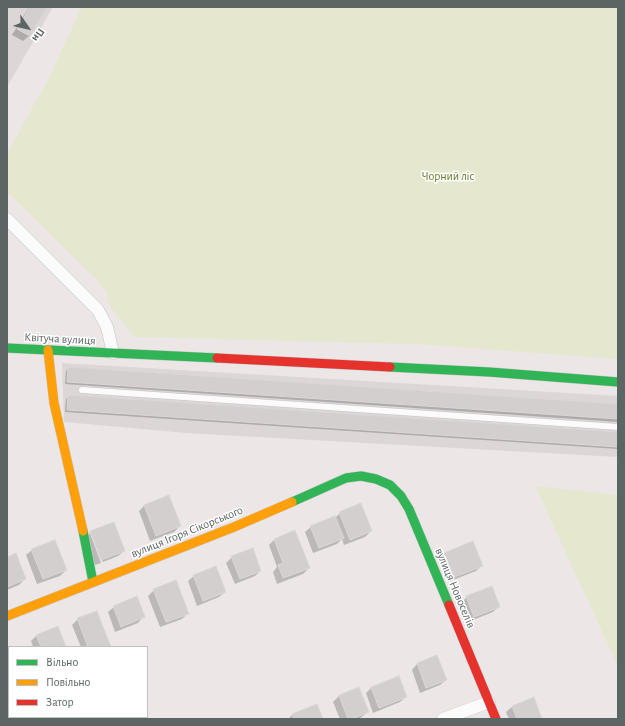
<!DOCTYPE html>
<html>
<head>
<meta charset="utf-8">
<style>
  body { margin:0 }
  #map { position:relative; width:625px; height:726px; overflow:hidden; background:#ece6e6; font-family:"Alegreya Sans",sans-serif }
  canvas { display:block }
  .frame { position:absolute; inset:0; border:8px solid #5b6563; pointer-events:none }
  .legend { position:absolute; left:8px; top:646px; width:140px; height:72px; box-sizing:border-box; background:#fff; border:1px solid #bdc1c1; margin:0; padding:5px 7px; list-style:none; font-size:12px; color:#5b6563 }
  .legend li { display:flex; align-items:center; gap:8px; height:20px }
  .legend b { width:20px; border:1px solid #bdc1c1 }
  .north { position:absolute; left:8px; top:8px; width:40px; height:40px; -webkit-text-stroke:3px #fff; paint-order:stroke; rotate:124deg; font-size:11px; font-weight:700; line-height:16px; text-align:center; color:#5b6563 }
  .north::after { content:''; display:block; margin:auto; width:14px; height:18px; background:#5b6563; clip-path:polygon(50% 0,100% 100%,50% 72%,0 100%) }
</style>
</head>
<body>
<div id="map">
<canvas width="625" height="726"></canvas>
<div class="frame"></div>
<ul class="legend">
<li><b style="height:5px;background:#30b455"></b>Вільно</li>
<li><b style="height:5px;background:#ff9f0a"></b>Повільно</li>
<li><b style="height:5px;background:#e5322d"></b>Затор</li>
</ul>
<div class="north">Пн</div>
</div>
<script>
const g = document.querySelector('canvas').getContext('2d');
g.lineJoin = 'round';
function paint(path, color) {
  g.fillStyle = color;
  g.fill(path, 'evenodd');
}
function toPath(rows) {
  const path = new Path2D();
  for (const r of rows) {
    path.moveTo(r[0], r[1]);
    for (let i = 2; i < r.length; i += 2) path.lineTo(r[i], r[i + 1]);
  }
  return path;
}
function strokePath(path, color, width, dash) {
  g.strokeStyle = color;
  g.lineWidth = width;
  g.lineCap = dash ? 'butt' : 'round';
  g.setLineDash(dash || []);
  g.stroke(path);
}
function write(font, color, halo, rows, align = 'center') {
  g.font = font + ' "Alegreya Sans",sans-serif';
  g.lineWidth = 3;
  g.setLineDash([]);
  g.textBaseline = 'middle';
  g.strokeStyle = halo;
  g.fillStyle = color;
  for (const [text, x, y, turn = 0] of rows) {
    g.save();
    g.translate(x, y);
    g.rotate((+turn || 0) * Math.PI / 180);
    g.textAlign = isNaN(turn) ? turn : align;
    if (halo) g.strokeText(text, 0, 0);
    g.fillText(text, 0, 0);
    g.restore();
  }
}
const industrial = toPath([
  [7,7,53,7,7,87],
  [62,363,618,396,618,457,186,433,64,422]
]);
const green = toPath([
  [82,7,618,7,618,359,416,344,134,337,109,305,106,291,96,279,7,192,7,154,49,77],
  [535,486,618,495,618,667,612,653]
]);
const shadow = toPath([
  [29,7,46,7,29,36,23,41,12,35],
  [69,368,618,405,618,422,65,384,66,371],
  [69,396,618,433,618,449,65,412,66,399],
  [144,506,180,526,174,532,150,541,139,511],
  [340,513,371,531,365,537,344,545,342,539,337,544,313,553,305,532,311,527,335,518],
  [114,523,124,551,118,556,103,562,92,533,90,533,101,563,95,565,85,538,91,532],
  [274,540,309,568,303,574,277,584,273,572,277,567,269,545],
  [32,550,66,570,60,576,37,584,26,555],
  [445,554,481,566,476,571,448,582,439,559],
  [232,557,260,571,255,576,235,584,226,563],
  [7,558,25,579,19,585,7,590],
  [194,576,225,592,219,597,197,606,188,581],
  [154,590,188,613,182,619,160,627,148,596],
  [467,597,499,606,493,612,468,622,461,603],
  [114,607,143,617,138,623,115,632,108,612],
  [78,619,110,647,81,647,72,625],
  [37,635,65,647,33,647,31,641],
  [437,656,446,680,440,685,420,693,412,670,417,664],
  [371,688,406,697,400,702,373,713,366,693],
  [359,689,368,712,359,719,340,719,333,702,339,696],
  [534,698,541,719,509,719,506,712,512,707],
  [292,715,322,719,288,719]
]);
const building = toPath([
  [30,7,47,7,30,36,17,29,30,7],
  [68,367,618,404,618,419,67,382,68,367],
  [68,395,618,432,618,447,67,410,68,395],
  [169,495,181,526,156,536,144,505,169,495],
  [361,503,372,531,350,540,339,512,361,503],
  [335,516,344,538,319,548,310,526,335,516],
  [114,522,125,551,101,560,90,531,114,522],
  [295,530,310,568,283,578,278,565,283,563,274,539,295,530],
  [55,540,67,570,43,579,31,549,55,540],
  [473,541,483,566,454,577,444,553,473,541],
  [253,548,261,571,240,579,231,556,253,548],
  [16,553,26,579,7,587,7,557,16,553],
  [216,566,226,592,203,601,193,575,216,566],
  [176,580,189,614,166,622,153,589,176,580],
  [492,586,500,607,474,617,466,596,492,586],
  [137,596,145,617,121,627,113,606,137,596],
  [97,611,111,647,88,647,77,618,97,611],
  [58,626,66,647,41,647,36,635,58,626],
  [7,651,9,651,9,677,7,678,7,651],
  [437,655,447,680,426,688,417,663,437,655],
  [399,676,407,697,379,708,371,687,399,676],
  [359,687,369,712,352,719,348,719,339,695,359,687],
  [534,697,542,719,517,719,512,706,534,697],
  [317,704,323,719,294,719,292,714,317,704]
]);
const lane = toPath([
  [82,390,618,427]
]);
const street = toPath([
  [7,219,98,310,107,327,113,353],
  [443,719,489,702]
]);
const fast = toPath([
  [7,348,217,358],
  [390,367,489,372,618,382],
  [292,502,346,478,361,476,376,479,390,485,401,496,409,509,449,605],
  [83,531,93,582]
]);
const slow = toPath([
  [48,350,54,403,83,531],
  [7,616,234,527,292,502]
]);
const jam = toPath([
  [217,358,390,367],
  [449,605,496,719]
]);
const parkNames = [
  ["Чорний ліс",448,176]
];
const streetNames = [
  ["Квітуча вулиця",60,339,3],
  ["вулиця Ігоря Сікорського",187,532,-22],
  ["вулиця Новоселів",455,588,67]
];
paint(industrial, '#dcd6d6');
paint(green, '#e5e8cf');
paint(shadow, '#0003');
paint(building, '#d3cfcf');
strokePath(building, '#dcd6d6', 1);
strokePath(lane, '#c6c5c5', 7);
strokePath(street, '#c6c5c5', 13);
strokePath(fast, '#c6c6c5', 10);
strokePath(slow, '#c6c6c5', 10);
strokePath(jam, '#c6c6c5', 10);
strokePath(lane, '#fcfbfb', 6);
strokePath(street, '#fcfbfb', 12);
strokePath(fast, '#30b455', 9);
strokePath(slow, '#ff9f0a', 9);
strokePath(jam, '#e5322d', 9);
write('12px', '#667e2a', '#fff', parkNames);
write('12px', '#5b6563', '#fff', streetNames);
</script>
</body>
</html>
